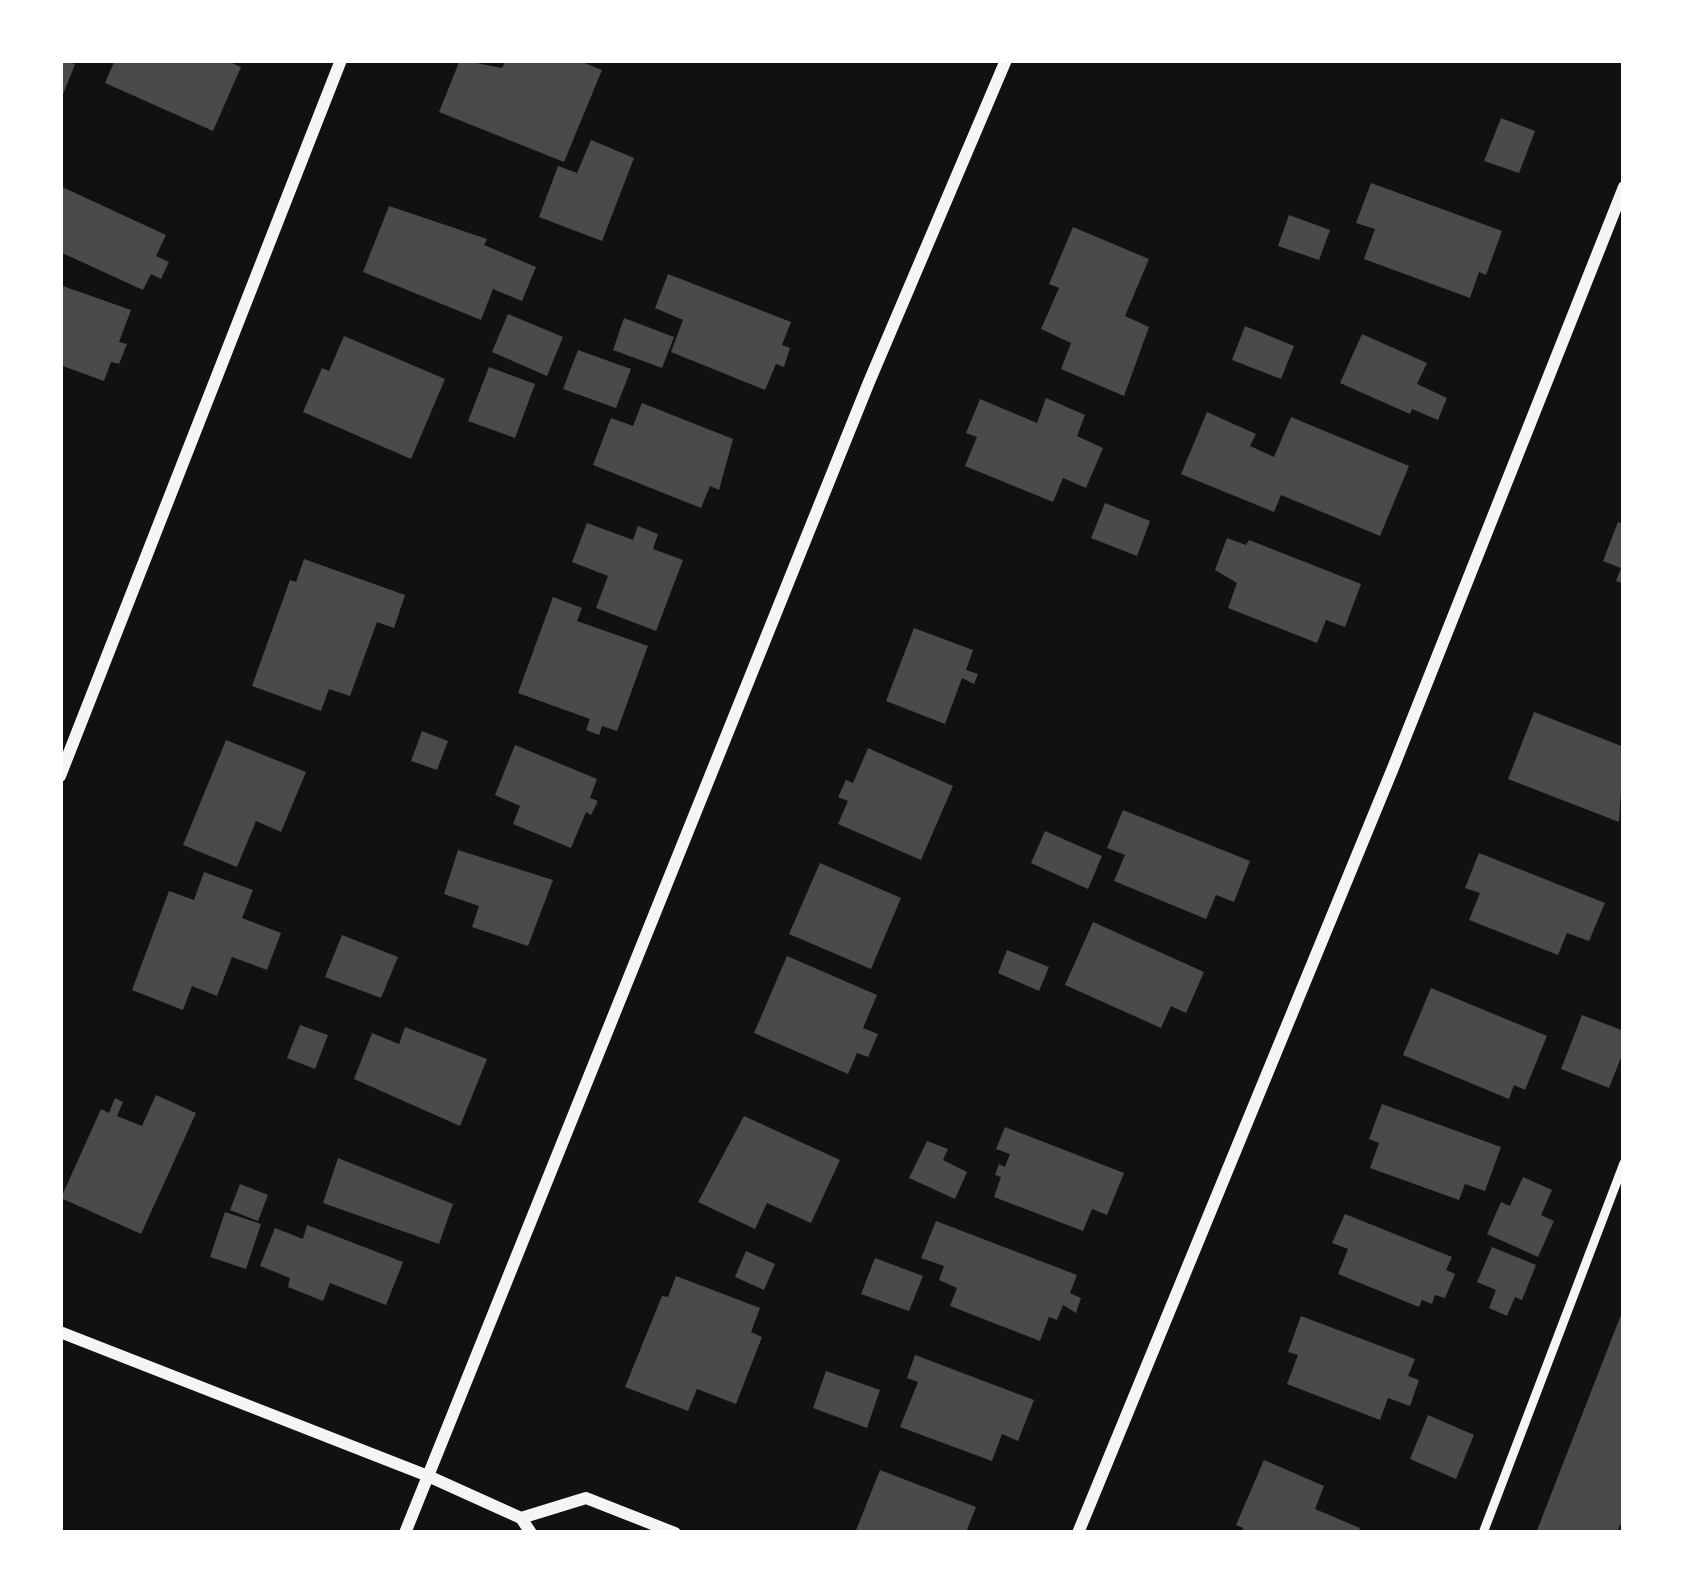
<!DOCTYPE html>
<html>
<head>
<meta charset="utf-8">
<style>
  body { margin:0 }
  #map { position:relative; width:1684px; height:1593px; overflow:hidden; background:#111; font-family:Karla,sans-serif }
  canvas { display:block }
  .frame { position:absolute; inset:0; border:63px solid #fff; pointer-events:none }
</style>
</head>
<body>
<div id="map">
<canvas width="1684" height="1593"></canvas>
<div class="frame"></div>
</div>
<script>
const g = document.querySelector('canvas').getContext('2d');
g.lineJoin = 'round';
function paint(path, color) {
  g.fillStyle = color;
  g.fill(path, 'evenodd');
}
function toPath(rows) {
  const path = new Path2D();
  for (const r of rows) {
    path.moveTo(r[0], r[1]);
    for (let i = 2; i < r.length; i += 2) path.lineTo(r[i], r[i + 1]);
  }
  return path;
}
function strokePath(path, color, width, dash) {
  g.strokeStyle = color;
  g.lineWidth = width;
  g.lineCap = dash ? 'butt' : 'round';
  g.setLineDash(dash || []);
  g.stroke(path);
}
const building = toPath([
  [60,60,75,64,60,102],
  [115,60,225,60,241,67,213,131,105,83],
  [460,60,502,68,506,60,577,60,602,70,564,162,439,112],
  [1501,118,1535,131,1519,173,1484,161],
  [591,140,634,158,602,241,539,217,558,166,577,173],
  [1371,183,1502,231,1486,275,1479,272,1470,298,1364,259,1375,229,1356,223],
  [60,186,166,235,156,256,169,262,161,279,151,274,143,290,60,252],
  [389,206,487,239,484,245,536,267,522,301,493,289,481,320,363,272],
  [1289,215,1330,230,1319,260,1278,246],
  [1073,227,1149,259,1125,316,1149,327,1124,396,1061,369,1071,343,1041,329,1059,288,1049,284],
  [668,274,791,322,782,345,790,348,784,367,776,364,765,390,671,352,683,320,655,308],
  [60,285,131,310,119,342,127,344,119,364,111,362,104,381,60,365],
  [508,314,563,337,547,376,492,352],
  [624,318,674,337,662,368,613,350],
  [1245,326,1294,346,1281,379,1232,360],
  [1362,334,1427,363,1417,384,1447,398,1438,420,1412,409,1410,414,1340,383],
  [344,336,445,379,411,459,303,412,322,368,329,371],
  [578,350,631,369,616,408,563,389],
  [489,367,535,384,515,438,468,421],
  [1046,398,1085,415,1077,436,1103,448,1086,488,1063,478,1053,502,965,466,977,437,966,433,980,399,1037,423],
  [642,403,733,439,719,490,710,486,701,508,593,465,611,418,633,426],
  [1207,412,1256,434,1250,446,1274,457,1291,417,1409,466,1380,536,1281,495,1274,512,1181,474],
  [1105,503,1150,521,1137,556,1091,538],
  [1618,522,1624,524,1624,584,1616,581,1621,568,1603,561],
  [587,523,633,540,638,526,658,534,653,549,683,560,656,631,596,608,608,576,572,562],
  [1227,538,1246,545,1249,540,1361,584,1345,627,1326,620,1317,643,1228,608,1237,583,1215,570],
  [304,559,405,595,394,628,377,622,350,696,329,689,321,711,252,686,290,580,296,582],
  [553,597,582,608,577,621,648,646,617,731,602,726,599,735,586,730,590,719,518,693],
  [914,628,973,650,966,670,978,674,974,684,962,678,945,724,886,701],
  [1534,712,1624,747,1619,822,1508,779],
  [422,731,448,741,437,770,411,761],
  [226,740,306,772,281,832,256,821,237,867,183,845],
  [515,745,597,779,590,798,598,801,591,815,586,812,571,848,513,824,520,806,495,795],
  [868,748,953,786,921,860,838,824,848,801,838,797,846,780,853,783],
  [1123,810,1250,861,1234,902,1216,895,1206,919,1114,881,1125,855,1107,848],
  [1045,831,1102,856,1088,889,1031,863],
  [458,850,553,880,528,946,472,927,479,906,444,894],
  [1479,853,1605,903,1589,941,1567,933,1558,955,1469,920,1480,893,1465,888],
  [820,863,901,898,871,969,789,934],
  [204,872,253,890,242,918,281,933,267,970,232,957,217,996,192,986,183,1010,132,990,169,891,194,900],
  [1093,922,1204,972,1186,1013,1171,1006,1161,1028,1065,985],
  [342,935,398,957,381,998,325,977],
  [1007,950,1049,967,1039,991,998,973],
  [787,956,877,995,863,1028,878,1034,868,1057,857,1053,848,1074,754,1033],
  [1431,988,1547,1036,1525,1090,1514,1085,1509,1099,1403,1055],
  [1582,1015,1624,1031,1624,1050,1609,1088,1561,1069],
  [300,1025,328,1035,315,1069,287,1058],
  [405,1027,487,1059,460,1126,354,1079,372,1033,399,1044],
  [156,1095,196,1113,141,1234,61,1198,101,1109,109,1113,115,1098,123,1102,117,1116,142,1126],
  [1382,1104,1501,1147,1485,1191,1465,1184,1459,1200,1370,1168,1379,1143,1369,1139],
  [744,1116,840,1160,811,1223,767,1203,755,1229,698,1202],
  [1005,1127,1124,1173,1107,1215,1092,1209,1083,1231,994,1197,1001,1177,995,1175,999,1164,1005,1167,1010,1154,996,1149],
  [927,1141,948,1149,943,1160,967,1172,955,1199,909,1178],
  [338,1158,453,1204,439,1244,323,1203],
  [1523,1177,1552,1190,1541,1215,1554,1221,1538,1257,1487,1234,1501,1202,1510,1206],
  [240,1184,268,1195,258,1221,230,1210],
  [225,1212,261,1224,246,1269,210,1257],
  [1345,1214,1452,1257,1446,1270,1455,1274,1445,1298,1435,1295,1432,1304,1422,1300,1419,1307,1338,1274,1348,1249,1332,1243],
  [936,1221,1077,1275,1070,1293,1081,1298,1076,1313,1063,1305,1057,1320,1049,1317,1040,1341,950,1306,957,1288,939,1280,944,1266,921,1258],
  [307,1225,403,1262,386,1305,330,1283,323,1301,288,1287,290,1278,260,1266,275,1228,303,1239],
  [1492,1247,1536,1265,1522,1300,1515,1297,1507,1316,1489,1308,1496,1290,1477,1282],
  [746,1251,775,1264,764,1290,735,1277],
  [875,1258,923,1276,909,1311,861,1294],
  [676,1276,760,1308,751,1332,762,1337,736,1404,697,1389,688,1411,625,1387,662,1296,668,1297],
  [1624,1307,1624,1515,1617,1533,1536,1533],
  [1301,1316,1415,1359,1408,1376,1419,1380,1410,1406,1388,1398,1380,1420,1287,1384,1298,1355,1288,1352],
  [915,1355,1034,1400,1018,1441,1002,1434,992,1461,900,1427,918,1382,907,1378],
  [826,1371,880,1390,867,1428,813,1408],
  [1428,1415,1474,1435,1456,1479,1410,1459],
  [1264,1460,1324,1486,1315,1509,1360,1528,1358,1533,1242,1533,1243,1528,1236,1525],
  [880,1470,976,1507,967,1530,975,1533,855,1533]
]);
const service = toPath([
  [1483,1533,1624,1163]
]);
const minor = toPath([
  [60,776,341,60],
  [60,1332,428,1476,521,1518,531,1533],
  [521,1518,586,1498,675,1533],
  [405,1533,869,382,1006,60],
  [1078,1533,1393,768,1624,187]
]);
paint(building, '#4a4a4a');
strokePath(service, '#f5f5f5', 9);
strokePath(minor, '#f5f5f5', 12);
</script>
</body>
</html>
